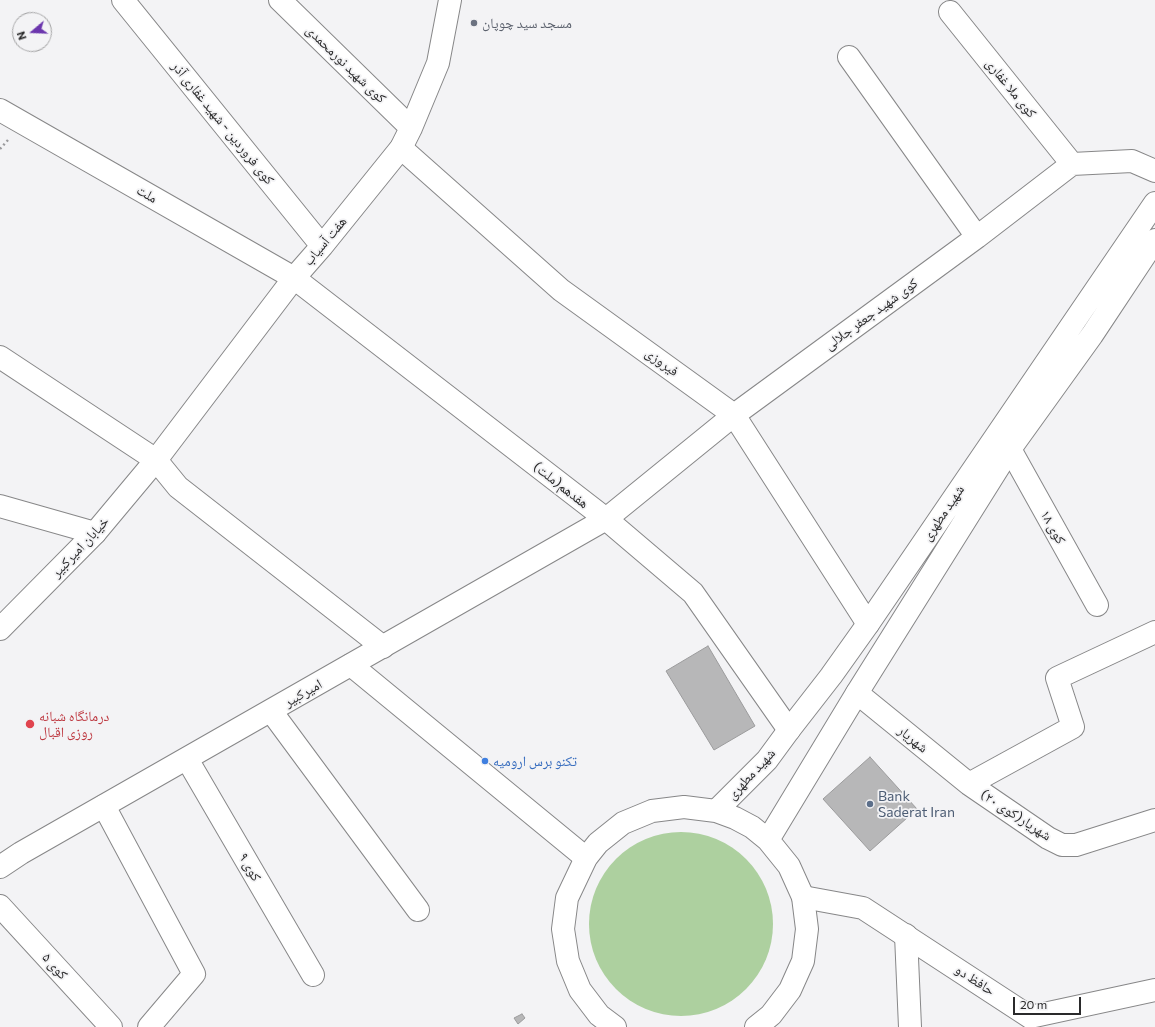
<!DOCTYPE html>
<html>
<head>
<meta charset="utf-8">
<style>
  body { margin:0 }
  #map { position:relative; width:1155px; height:1027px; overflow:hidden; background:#f3f3f5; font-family:Commissioner,sans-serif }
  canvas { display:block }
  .north { position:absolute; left:12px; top:12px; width:40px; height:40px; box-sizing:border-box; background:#f3f3f5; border:1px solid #a3a3a4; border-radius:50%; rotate:251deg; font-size:11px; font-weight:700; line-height:16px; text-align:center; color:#2a2a2b }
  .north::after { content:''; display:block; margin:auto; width:14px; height:18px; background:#6b36ad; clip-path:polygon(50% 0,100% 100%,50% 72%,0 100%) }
  .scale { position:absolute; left:1013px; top:997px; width:68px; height:18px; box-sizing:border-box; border:2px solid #2a2a2b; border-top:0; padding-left:5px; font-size:12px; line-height:14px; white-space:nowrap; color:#2a2a2b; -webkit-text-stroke:3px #f3f3f5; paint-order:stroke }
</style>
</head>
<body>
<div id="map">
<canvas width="1155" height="1027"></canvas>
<div class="north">N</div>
<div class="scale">20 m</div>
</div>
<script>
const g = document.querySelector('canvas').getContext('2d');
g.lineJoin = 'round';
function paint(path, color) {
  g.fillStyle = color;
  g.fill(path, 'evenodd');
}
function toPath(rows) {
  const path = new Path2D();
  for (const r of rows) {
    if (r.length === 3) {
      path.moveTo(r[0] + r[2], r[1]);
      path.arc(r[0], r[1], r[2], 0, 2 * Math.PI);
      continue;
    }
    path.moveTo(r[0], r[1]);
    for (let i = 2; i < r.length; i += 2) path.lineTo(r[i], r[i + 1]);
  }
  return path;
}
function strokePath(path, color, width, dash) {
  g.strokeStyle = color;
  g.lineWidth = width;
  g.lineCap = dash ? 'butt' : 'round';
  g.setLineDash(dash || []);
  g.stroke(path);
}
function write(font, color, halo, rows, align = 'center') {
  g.font = font + ' Commissioner,"Noto Naskh Arabic",sans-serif';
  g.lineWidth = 3.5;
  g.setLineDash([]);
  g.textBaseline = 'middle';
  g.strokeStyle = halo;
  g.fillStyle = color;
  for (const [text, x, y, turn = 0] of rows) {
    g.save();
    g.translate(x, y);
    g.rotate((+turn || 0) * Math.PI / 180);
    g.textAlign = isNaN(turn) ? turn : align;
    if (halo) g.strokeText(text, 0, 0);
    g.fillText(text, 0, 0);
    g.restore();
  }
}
const green = toPath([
  [681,924,92]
]);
const building = toPath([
  [708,646,755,726,714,750,666,671,708,646],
  [870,757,917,809,870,851,823,799,870,757],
  [522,1014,525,1018,518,1024,514,1018,522,1014]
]);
const path = toPath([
  [0,149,8,140]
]);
const street = toPath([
  [950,12,1072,164],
  [849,57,977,237],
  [0,110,294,278],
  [401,148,561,290,734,415,868,624],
  [0,357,156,460,178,487,383,647],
  [1010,449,1097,605],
  [0,506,95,533],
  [606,519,734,415,977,237,1072,164,1132,161,1155,171],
  [351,665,586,858],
  [857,693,969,784,1048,838,1062,845,1076,845,1155,820],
  [271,711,418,910],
  [187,759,313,975],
  [969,784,1073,727,1057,678,1155,632],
  [104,806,194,974,149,1027],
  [0,906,111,1027],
  [906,935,910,1027]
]);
const secondary = toPath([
  [123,0,322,246],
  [280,0,411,128],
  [294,278,606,519,693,593,789,730],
  [0,629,95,533,156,460,294,278,322,246,401,148,411,128,438,63,450,0],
  [0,867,21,853,606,519],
  [803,897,863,908,1030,1017,1155,990]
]);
const primary = toPath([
  [716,811,767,760,789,730,831,676,868,624,1155,203],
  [768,840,857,693,1010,449,1092,335,1155,240],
  [615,1027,599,1015,580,990,568,961,563,929,567,898,586,858,598,843,623,823,652,811,684,807,716,811,735,818,752,827,768,840,789,866,803,897,807,929,803,961,790,990,771,1015,756,1027]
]);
const markers = [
  [474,23,4,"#6b7280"],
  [30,724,5,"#e0444e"],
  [485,761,4,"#3f7fe0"],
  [870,804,4,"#5c6f8a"]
];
const worshipNames = [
  ["مسجد سید چوپان",482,23]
];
const streetNames = [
  ["کوی شهید نورمحمدی",346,64,44],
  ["کوی ملا غفاری",1011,88,51],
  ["کوی فروردین - شهید غفاری آذر",223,123,51],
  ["ملت",147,194,30],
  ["هفت آسیاب",325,241,-50],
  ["کوی شهید جعفر جلالی",871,314,-36],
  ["فیروزی",662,362,36],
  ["هفدهم(ملت)",561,485,38],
  ["شهید مطهری",943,513,-56],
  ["کوی ۱۸",1053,527,61],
  ["خیابان امیرکبیر",80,547,-47],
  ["امیرکبیر",303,693,-30],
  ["شهریار",913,739,39],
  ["شهید مطهری",751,774,-47],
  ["شهریار(کوی ۲۰)",1016,815,33],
  ["کوی ۹",250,867,60],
  ["کوی ۵",55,966,48],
  ["حافظ دو",975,980,33]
];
const healthNames = [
  ["درمانگاه شبانه",39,716],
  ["روزی اقبال",39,732]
];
const shopNames = [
  ["تکنو برس ارومیه",493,761]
];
const serviceNames = [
  ["Bank",878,796],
  ["Saderat Iran",878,812]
];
paint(green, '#add09f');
paint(building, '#b7b7b8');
strokePath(building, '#9b9b9c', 1);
strokePath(street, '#878788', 24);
strokePath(secondary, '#878788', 24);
strokePath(primary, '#878788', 24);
strokePath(path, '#9a9a9c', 2.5, [2, 3]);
strokePath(street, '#fff', 22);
strokePath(secondary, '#fff', 22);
strokePath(primary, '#fff', 22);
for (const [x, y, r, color] of markers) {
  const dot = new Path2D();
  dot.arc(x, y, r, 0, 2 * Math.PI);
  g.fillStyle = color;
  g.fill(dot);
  strokePath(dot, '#f3f3f5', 1.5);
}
write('14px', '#5b616d', '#f3f3f5', worshipNames, 'left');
write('14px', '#2a2a2b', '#f3f3f5', streetNames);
write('14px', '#be3a42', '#f3f3f5', healthNames, 'left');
write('14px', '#366cbe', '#f3f3f5', shopNames, 'left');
write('14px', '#4e5e75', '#f3f3f5', serviceNames, 'left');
</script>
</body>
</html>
